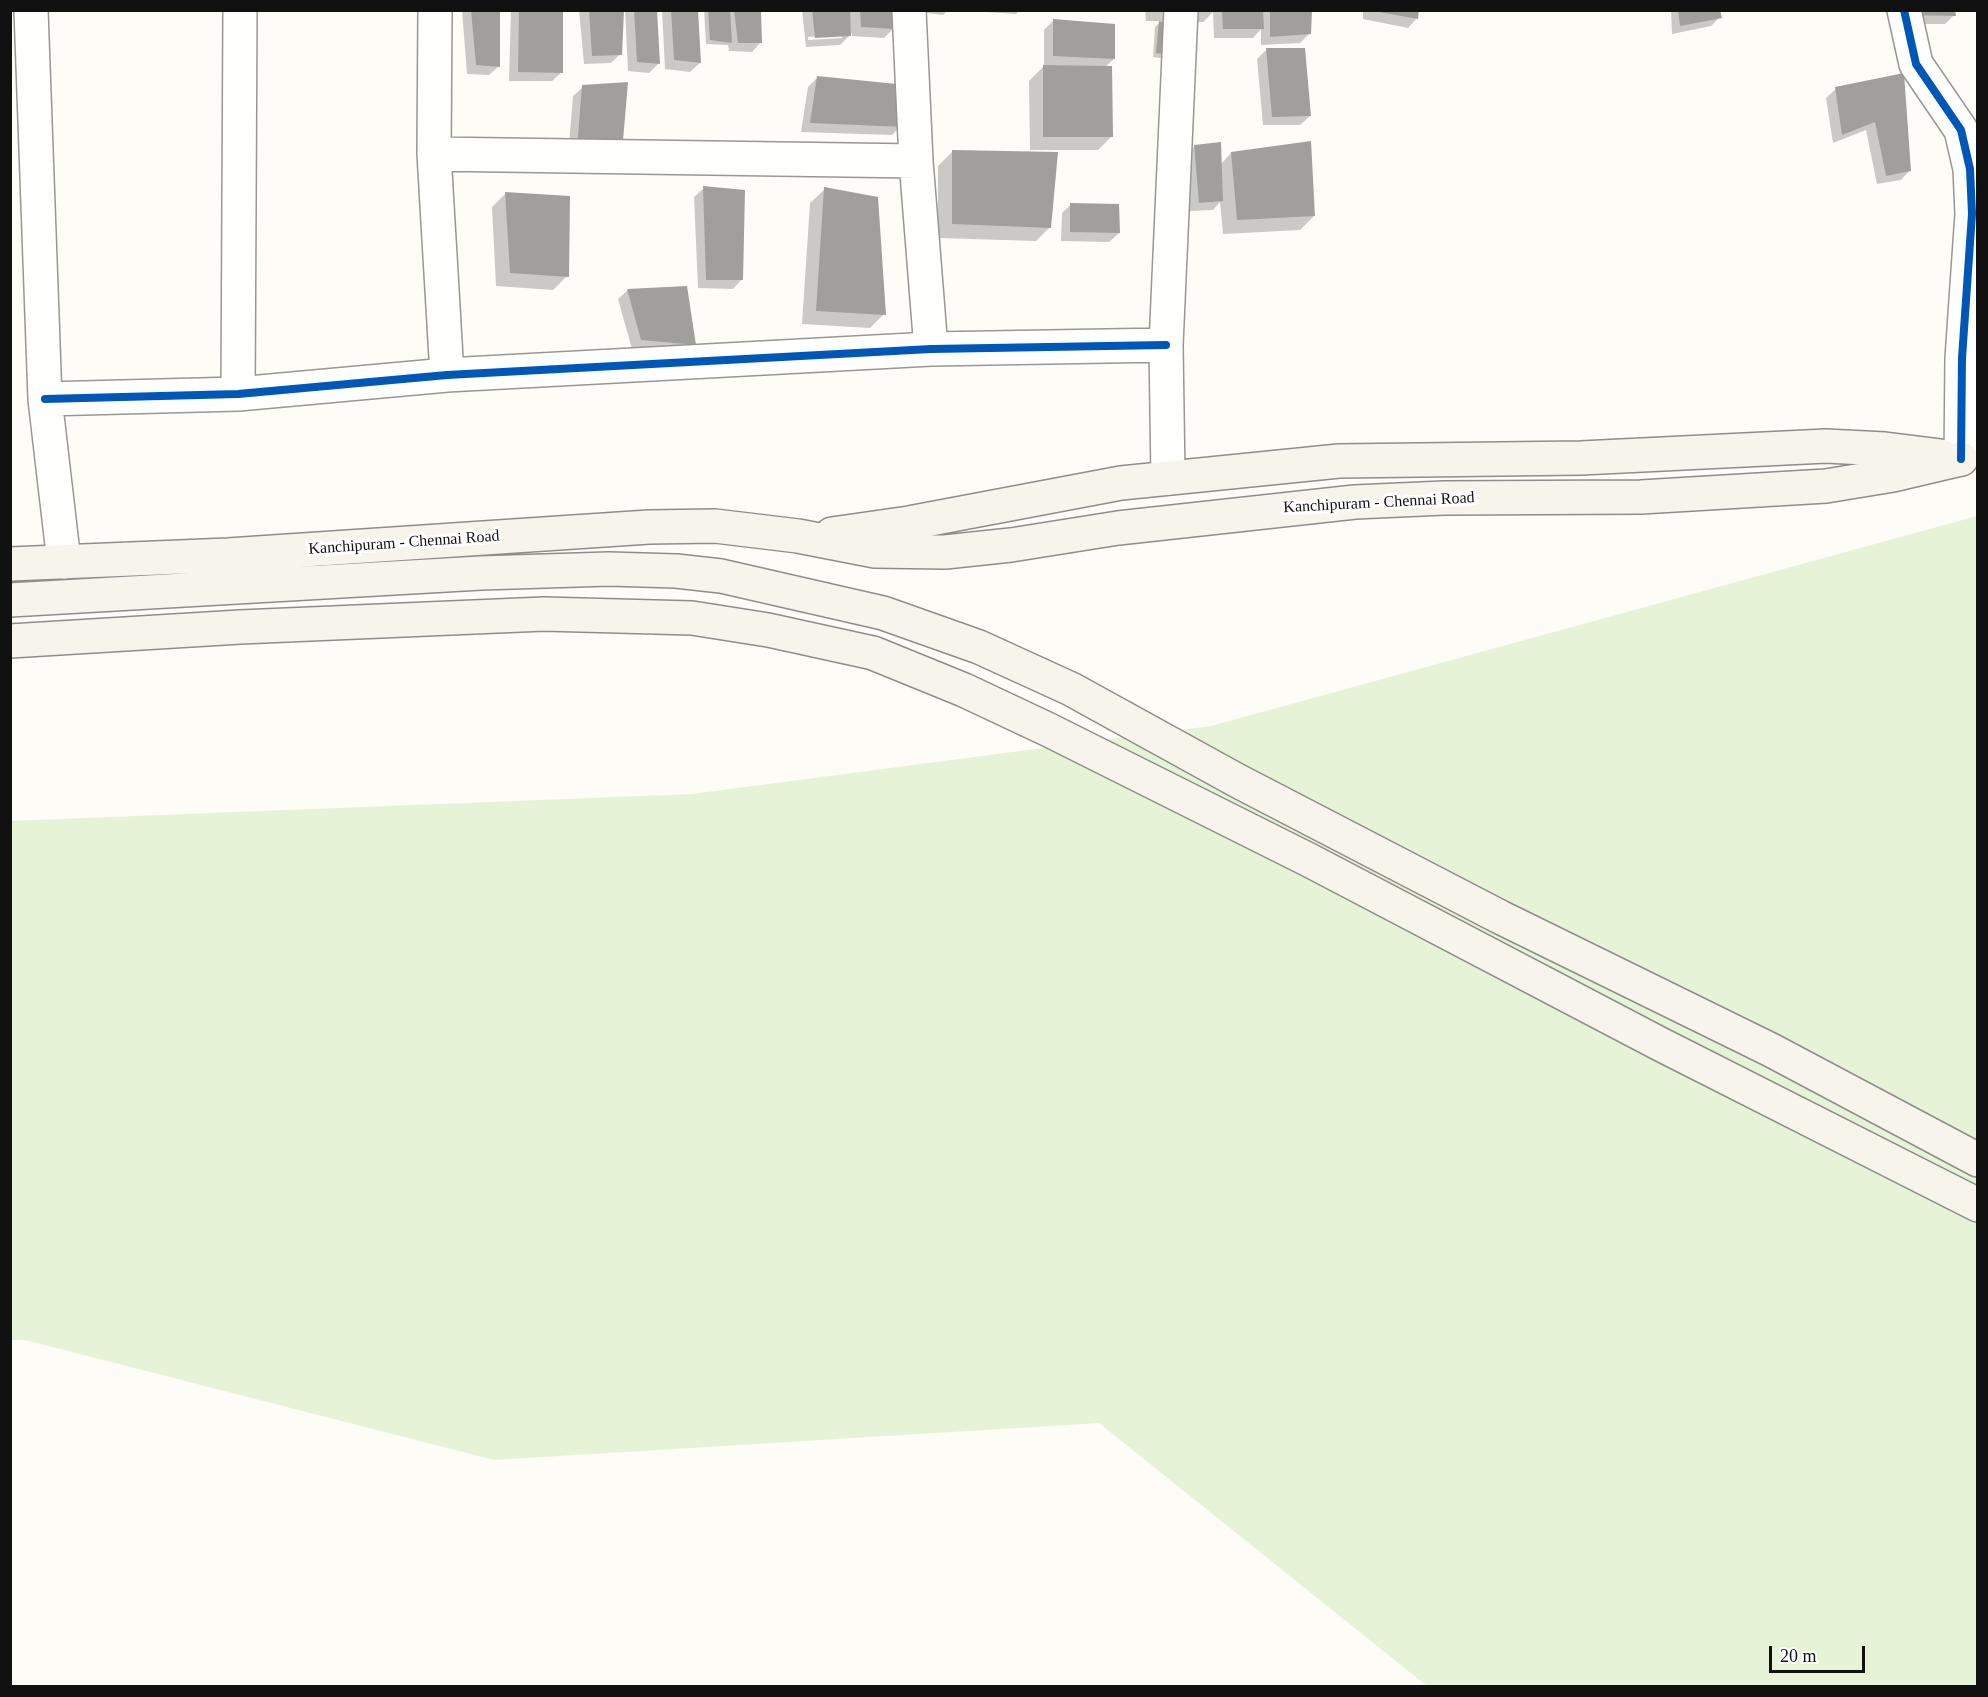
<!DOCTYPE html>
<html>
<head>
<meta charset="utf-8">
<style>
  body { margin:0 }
  #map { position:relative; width:1988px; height:1697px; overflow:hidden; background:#fdfcf7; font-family:Georgia,serif }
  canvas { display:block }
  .frame { position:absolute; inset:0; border:12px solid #111; pointer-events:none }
  .scale { position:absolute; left:1769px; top:1646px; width:96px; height:27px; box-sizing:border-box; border:3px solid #111; border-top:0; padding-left:8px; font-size:18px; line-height:21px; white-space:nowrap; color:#111; -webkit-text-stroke:4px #fff; paint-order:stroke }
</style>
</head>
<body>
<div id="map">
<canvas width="1988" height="1697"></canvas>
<div class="frame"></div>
<div class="scale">20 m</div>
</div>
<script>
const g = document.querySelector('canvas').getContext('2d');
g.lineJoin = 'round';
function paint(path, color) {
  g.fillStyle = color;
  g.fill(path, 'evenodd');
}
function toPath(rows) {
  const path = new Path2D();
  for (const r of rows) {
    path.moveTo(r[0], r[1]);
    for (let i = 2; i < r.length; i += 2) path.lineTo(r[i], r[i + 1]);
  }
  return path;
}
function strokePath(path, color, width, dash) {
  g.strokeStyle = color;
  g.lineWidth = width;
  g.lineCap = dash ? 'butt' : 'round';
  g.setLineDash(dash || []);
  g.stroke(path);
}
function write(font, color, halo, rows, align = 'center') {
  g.font = font + ' Georgia,serif';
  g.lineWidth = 6;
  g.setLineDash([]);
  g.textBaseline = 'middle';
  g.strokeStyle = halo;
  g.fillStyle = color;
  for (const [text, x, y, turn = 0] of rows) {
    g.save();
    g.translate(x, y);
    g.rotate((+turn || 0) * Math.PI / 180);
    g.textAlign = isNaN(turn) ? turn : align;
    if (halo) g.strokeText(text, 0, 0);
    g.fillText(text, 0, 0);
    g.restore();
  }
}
const green = toPath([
  [1977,516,1977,1686,1427,1686,1099,1423,494,1460,25,1340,11,1340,10,821,692,794,1211,726]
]);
const shadow = toPath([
  [462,10,499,10,499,66,489,75,467,74],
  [511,10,561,10,562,72,552,81,509,81],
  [579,10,623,10,620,54,611,63,584,64],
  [625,10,656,10,658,64,649,73,628,71],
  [662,10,697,10,700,63,690,72,665,69],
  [704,10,759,10,761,42,752,52,729,51,728,45,706,44],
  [802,10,893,10,893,29,884,38,852,36,852,33,840,45,806,47],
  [842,35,842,38,808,40,808,37],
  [927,10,947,10,947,11,943,15,927,13],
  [955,10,1020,10,1016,14],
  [1145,10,1310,10,1310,33,1300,43,1261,45,1261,29,1253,38,1214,38,1213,12,1203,22,1146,21],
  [1363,10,1418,10,1417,18,1408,28,1363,19],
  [1671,10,1719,10,1720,17,1711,26,1672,34],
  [1898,10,1954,15,1945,24,1899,24],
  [1053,21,1114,59,1105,67,1112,136,1098,150,1030,150,1029,81,1044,66,1044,30],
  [1159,23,1174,60,1153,57,1155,27],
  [1266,50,1310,116,1300,125,1263,125,1257,59],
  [1903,75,1910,170,1901,180,1877,184,1866,130,1833,143,1826,98,1836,89],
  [817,78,901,126,892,135,801,132,808,87],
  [627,83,568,157,573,96,583,87],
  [1194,147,1221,164,1231,153,1314,216,1300,230,1223,234,1220,202,1213,210,1190,211,1185,156],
  [952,152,1050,227,1036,241,938,238,938,166],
  [704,188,742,279,733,289,698,288,694,197],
  [825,189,884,314,870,328,802,324,810,203],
  [506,193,567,276,553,290,496,286,492,207],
  [1071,204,1119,233,1109,242,1061,241,1062,213],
  [628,290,694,345,685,354,632,349,618,299]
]);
const building = toPath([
  [471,10,500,10,500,67,476,65],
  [519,10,563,10,563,73,518,72],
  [589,10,624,10,622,55,592,56],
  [634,10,657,10,660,64,637,62],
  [671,10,698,10,701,63,674,60],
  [708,10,730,10,732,43,710,40],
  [734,10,761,10,762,43,738,43],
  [812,10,850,10,851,36,815,38],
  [860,10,894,10,895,29,861,27],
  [1222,10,1263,10,1264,29,1223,29],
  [1270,10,1312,10,1311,34,1270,37],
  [1379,10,1419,10,1418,19,1379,12],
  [1678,10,1720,10,1722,18,1680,26],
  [1908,10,1955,10,1956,16,1908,15],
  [1053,19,1115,24,1115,59,1053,56],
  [1159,21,1181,26,1180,57,1156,53],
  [1266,48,1305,48,1311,116,1272,117],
  [1043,65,1112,66,1113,137,1043,137],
  [1904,73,1911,171,1886,176,1875,122,1842,135,1835,87],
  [817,76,897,84,903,127,810,123],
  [628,82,622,152,577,149,582,85],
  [1311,141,1315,216,1237,220,1231,152],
  [1221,142,1223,201,1199,203,1194,145],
  [952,150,1058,152,1051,228,952,224],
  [703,186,745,190,743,280,706,280],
  [824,187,878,197,886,315,816,311],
  [505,192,570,196,569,277,510,273],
  [1070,203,1119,204,1120,233,1070,232],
  [687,286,696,345,641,340,627,289]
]);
const street = toPath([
  [31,10,45,399,64,562],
  [435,10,434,154,447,375],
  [909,10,916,161,931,349],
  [1904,10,1916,64,1961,130,1970,169,1972,214,1962,358,1961,459],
  [434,154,916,161],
  [238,394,240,10],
  [45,399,238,394,447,375,931,349,1166,345],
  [1168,478,1166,345,1181,10]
]);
const secondary = toPath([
  [832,534,909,523,1121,483,1339,461,1581,458,1826,446,1885,449,1941,456],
  [10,564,228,555,649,527,715,526,798,536,875,551,945,552,1011,545,1118,528,1355,502,1444,498,1641,497,1826,486,1893,475,1961,459],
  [10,600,481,573,609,569,676,571,721,576,883,613,979,647,1071,689,1238,781,1500,917,1771,1050,1978,1160],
  [10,641,240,627,544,614,692,618,768,630,873,653,964,690,1049,730,1309,860,1660,1044,1978,1205]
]);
const cycleway = toPath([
  [1904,10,1916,64,1961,130,1970,169,1972,214,1962,358,1961,459],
  [45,399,238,394,447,375,931,349,1166,345]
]);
const streetNames = [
  ["Kanchipuram - Chennai Road",1379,503,-3],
  ["Kanchipuram - Chennai Road",404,543,-4]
];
paint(green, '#e7f3d7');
paint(shadow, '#0003');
paint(building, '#a19f9c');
strokePath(street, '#979795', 36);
strokePath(secondary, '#8e8d8b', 36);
strokePath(street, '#fffffe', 33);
strokePath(secondary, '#f6f4eb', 33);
strokePath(cycleway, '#0057b8', 8);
write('16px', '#111', '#fff', streetNames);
</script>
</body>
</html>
